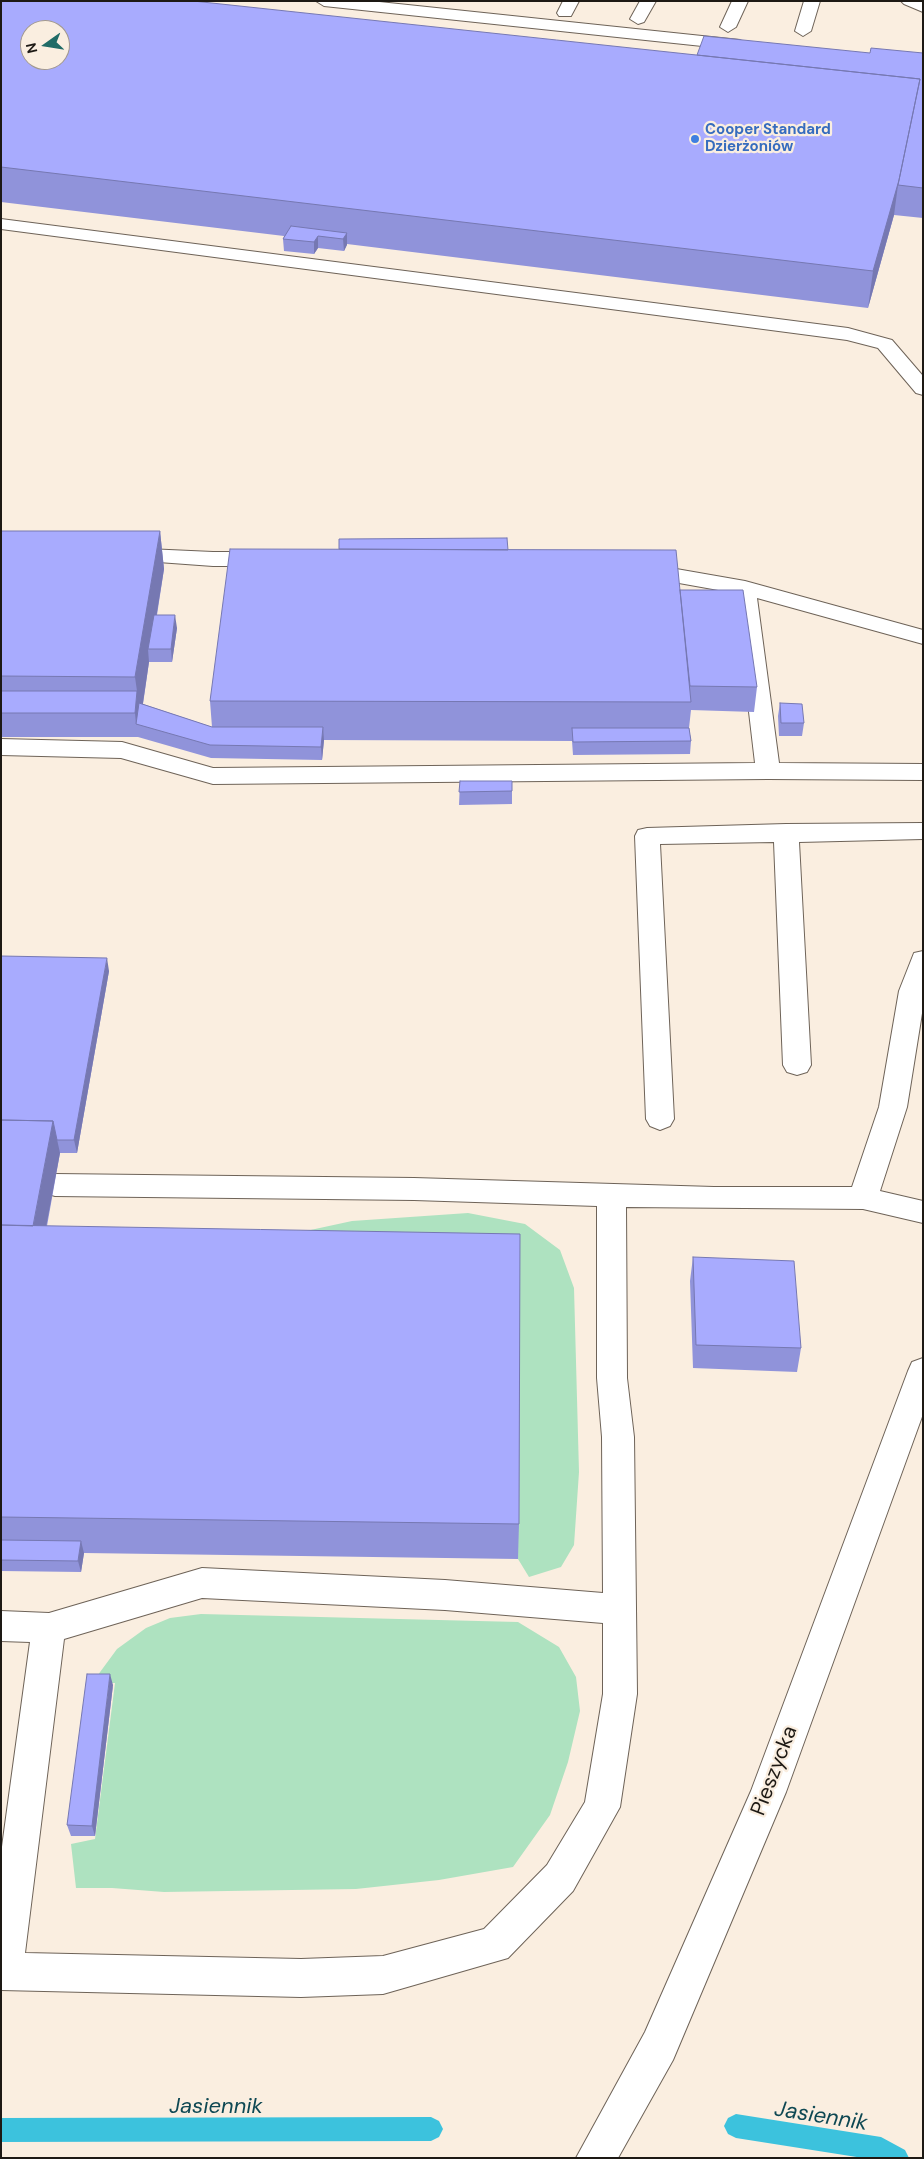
<!DOCTYPE html>
<html>
<head>
<meta charset="utf-8">
<style>
  body { margin:0 }
  #map { position:relative; width:924px; height:2159px; overflow:hidden; background:#faeee0; font-family:"DM Sans",sans-serif }
  canvas { display:block }
  .frame { position:absolute; inset:0; border:2px solid #1d1914; pointer-events:none }
  .north { position:absolute; left:20px; top:20px; width:50px; height:50px; box-sizing:border-box; background:#faeee0; border:1px solid #a2998e; border-radius:50%; rotate:257deg; font-size:14px; font-weight:700; line-height:20px; text-align:center; color:#1d1914 }
  .north::after { content:''; display:block; margin:auto; width:18px; height:22px; background:#206b66; clip-path:polygon(50% 0,100% 100%,50% 72%,0 100%) }
</style>
</head>
<body>
<div id="map">
<canvas width="924" height="2159"></canvas>
<div class="frame"></div>
<div class="north">N</div>
</div>
<script>
const g = document.querySelector('canvas').getContext('2d');
g.lineJoin = 'round';
function paint(path, color) {
  g.fillStyle = color;
  g.fill(path, 'evenodd');
}
function toPath(rows) {
  const path = new Path2D();
  for (const r of rows) {
    path.moveTo(r[0], r[1]);
    for (let i = 2; i < r.length; i += 2) path.lineTo(r[i], r[i + 1]);
  }
  return path;
}
function strokePath(path, color, width, dash) {
  g.strokeStyle = color;
  g.lineWidth = width;
  g.lineCap = dash ? 'butt' : 'round';
  g.setLineDash(dash || []);
  g.stroke(path);
}
function write(font, color, halo, rows, align = 'center') {
  g.font = font + ' "DM Sans",sans-serif';
  g.lineWidth = 4.5;
  g.setLineDash([]);
  g.textBaseline = 'middle';
  g.strokeStyle = halo;
  g.fillStyle = color;
  for (const [text, x, y, turn = 0] of rows) {
    g.save();
    g.translate(x, y);
    g.rotate((+turn || 0) * Math.PI / 180);
    g.textAlign = isNaN(turn) ? turn : align;
    if (halo) g.strokeText(text, 0, 0);
    g.fillText(text, 0, 0);
    g.restore();
  }
}
const green = toPath([
  [468,1213,525,1224,560,1250,574,1288,579,1472,574,1545,561,1567,529,1577,518,1559,519,1271,292,1234,352,1221],
  [201,1614,518,1622,559,1647,576,1677,580,1711,568,1762,550,1815,513,1867,439,1880,356,1889,164,1892,112,1888,76,1888,71,1844,95,1839,115,1683,92,1683,117,1649,146,1628,170,1618]
]);
const stream = toPath([
  [736,2114,881,2137,905,2150,909,2158,863,2158,736,2138,728,2134,724,2126,728,2118,736,2114],
  [431,2117,439,2121,443,2129,439,2137,431,2141,1,2142,1,2118,431,2117]
]);
const minor = toPath([
  [316,1,370,1,740,40,748,45,740,50,324,6,316,1],
  [563,1,579,1,571,16,559,16,557,13,563,1],
  [640,1,656,1,644,22,638,24,630,19,640,1],
  [732,1,748,1,736,27,728,32,720,27,732,1],
  [804,1,820,1,811,31,803,36,795,31,804,1],
  [901,1,923,1,923,12,904,4,901,1],
  [1,219,848,328,892,340,923,376,923,395,916,393,878,348,847,340,1,229,1,219],
  [125,548,213,552,265,552,273,554,276,559,273,564,265,566,213,566,117,559,114,554,117,549,125,548],
  [642,563,745,581,923,630,923,644,757,598,779,763,923,764,923,780,768,779,213,784,121,758,1,755,1,739,122,742,213,768,755,763,735,593,634,575,631,570,634,565,642,563],
  [923,823,923,839,799,842,811,1065,807,1072,797,1075,787,1072,783,1065,774,842,660,844,674,1119,670,1126,660,1130,650,1126,646,1119,635,836,638,830,647,828,786,824,923,823],
  [923,951,923,1007,907,1107,880,1191,923,1201,923,1223,863,1209,626,1207,627,1378,634,1437,637,1694,620,1807,573,1891,508,1958,383,1994,301,1997,1,1990,1,1854,30,1642,1,1641,1,1611,49,1613,202,1568,445,1580,603,1593,602,1437,597,1378,597,1206,414,1200,55,1196,45,1193,41,1185,45,1177,55,1174,414,1178,714,1187,852,1187,879,1107,899,991,914,953,923,951],
  [202,1598,445,1610,603,1623,603,1694,585,1802,547,1865,484,1929,383,1956,301,1959,25,1953,64,1639,202,1598],
  [923,1358,923,1414,786,1792,673,2060,618,2158,576,2158,645,2032,751,1791,908,1371,912,1362,923,1358]
]);
const wall = toPath([
  [1,1,697,55,923,53,923,218,894,215,868,308,347,244,344,251,318,248,314,254,284,251,283,239,284,236,1,202],
  [1,531,160,531,164,569,157,615,177,628,172,662,149,662,143,704,212,727,210,701,508,550,680,590,757,687,754,712,691,710,689,728,691,741,690,754,573,755,572,741,324,740,322,760,211,758,138,737,1,737],
  [780,703,804,723,802,736,779,736,778,716],
  [460,781,512,781,512,804,459,805],
  [1,956,109,971,77,1153,60,1153,47,1226,519,1524,518,1559,84,1553,81,1572,1,1571],
  [693,1257,801,1348,797,1372,693,1368,690,1281],
  [113,1685,95,1836,71,1836,67,1825]
]);
const shadedWall = toPath([
  [920,79,898,185,894,215,868,308,873,271],
  [347,233,347,245,344,251,343,239],
  [318,236,318,248,314,254,314,242],
  [160,531,164,569,151,649,148,649,149,662,141,716,136,724,135,713,137,691,135,677],
  [175,615,177,628,172,662,171,649],
  [323,727,324,740,322,760,321,747],
  [107,958,109,971,77,1153,74,1140],
  [53,1121,60,1153,40,1259,33,1228],
  [81,1541,84,1553,81,1572,78,1561],
  [110,1674,113,1685,95,1836,92,1826]
]);
const building = toPath([
  [1,1,193,1,920,79,899,180,873,271,1,167,1,1],
  [30,30,60,30,60,60,30,60,30,30],
  [704,36,870,53,871,48,923,53,923,188,898,185,920,79,697,55,704,36],
  [291,226,347,233,343,239,318,236,314,242,283,239,291,226],
  [1,531,160,531,135,677,1,676,1,531],
  [507,538,508,550,339,549,339,539,507,538],
  [230,549,676,550,691,702,210,701,230,549],
  [680,590,743,590,757,687,690,686,680,590],
  [154,615,175,615,171,649,148,649,154,615],
  [1,691,137,691,135,713,1,713,1,691],
  [139,703,212,727,323,727,321,747,210,745,136,724,139,703],
  [780,703,802,704,804,723,781,723,780,703],
  [572,728,689,728,691,741,573,742,572,728],
  [460,781,512,781,512,791,459,792,460,781],
  [1,956,107,958,74,1140,57,1140,53,1121,1,1120,1,956],
  [1,1120,53,1121,33,1226,1,1225,1,1120],
  [1,1225,520,1234,519,1524,1,1517,1,1225],
  [693,1257,794,1261,801,1348,696,1345,693,1257],
  [1,1540,81,1541,78,1561,1,1560,1,1540],
  [87,1674,110,1674,92,1826,67,1825,87,1674]
]);
const markers = [
  [695,139,5,"#3f7fe0"]
];
const farShopnames = [
  ["Cooper Standard",705,130],
  ["Dzierżoniów",705,147]
];
const nearStreetnames = [
  ["Pieszycka",775,1771,-69]
];
const nearWaternames = [
  ["Jasiennik",216,2107],
  ["Jasiennik",821,2117,9]
];
paint(green, '#aee2c0');
paint(stream, '#3cc2dd');
strokePath(minor, '#6e6358', 2);
paint(minor, '#fff');
paint(wall, '#9093da');
paint(shadedWall, '#7678b2');
paint(building, '#a8abfe');
strokePath(building, '#7678b2', 1);
for (const [x, y, r, color] of markers) {
  const dot = new Path2D();
  dot.arc(x, y, r, 0, 2 * Math.PI);
  g.fillStyle = color;
  g.fill(dot);
  strokePath(dot, '#faeee0', 2);
}
write('bold 15px', '#366cbe', '#faeee0', farShopnames, 'left');
write('21px', '#1d1914', '#faeee0', nearStreetnames);
write('italic 22px', '#0e4853', '#faeee0', nearWaternames);
</script>
</body>
</html>
